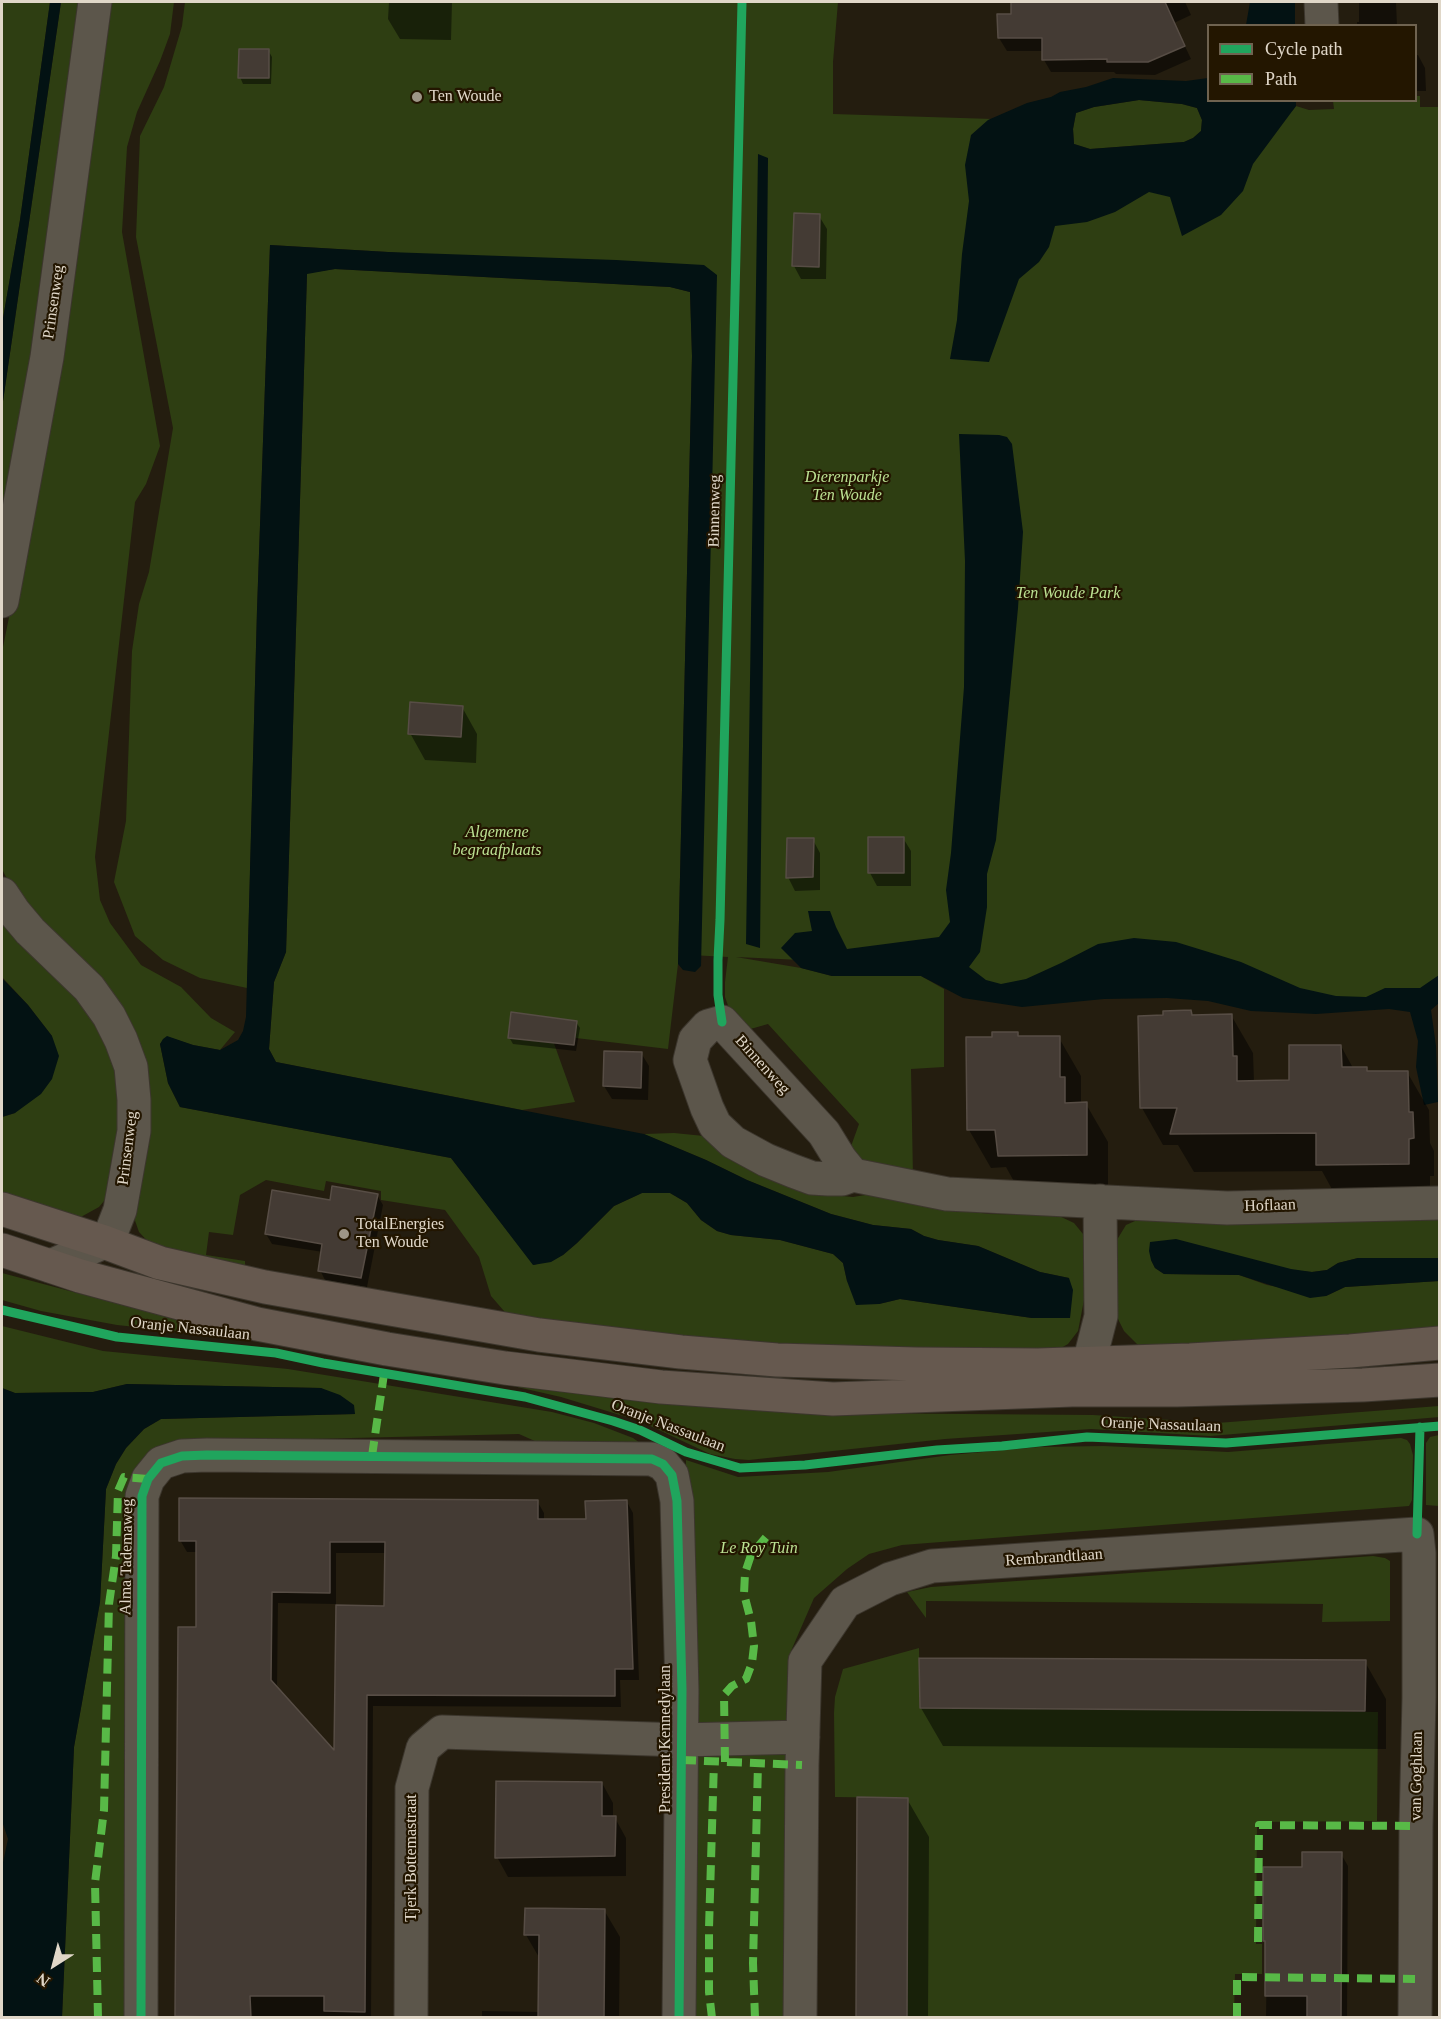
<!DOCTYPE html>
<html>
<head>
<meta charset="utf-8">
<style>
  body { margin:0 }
  #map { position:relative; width:1441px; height:2019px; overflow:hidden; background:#241d0f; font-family:Georgia,serif }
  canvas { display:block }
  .frame { position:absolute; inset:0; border:3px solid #e0d7c8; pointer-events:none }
  .legend { position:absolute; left:1207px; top:24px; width:210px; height:78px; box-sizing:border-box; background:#231600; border:2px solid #6f6350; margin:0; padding:8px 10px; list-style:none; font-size:18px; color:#e0d7c8 }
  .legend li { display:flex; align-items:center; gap:12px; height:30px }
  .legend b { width:30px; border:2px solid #6f6350 }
  .north { position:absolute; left:24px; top:1935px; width:60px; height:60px; -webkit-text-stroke:4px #231600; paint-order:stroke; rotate:216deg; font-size:16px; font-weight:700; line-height:24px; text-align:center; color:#e0d7c8 }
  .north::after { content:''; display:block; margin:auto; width:21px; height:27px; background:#e0d7c8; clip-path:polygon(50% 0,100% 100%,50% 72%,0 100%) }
</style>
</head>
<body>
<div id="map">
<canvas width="1441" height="2019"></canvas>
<div class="frame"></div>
<ul class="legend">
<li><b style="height:8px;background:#20a55d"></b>Cycle path</li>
<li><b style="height:8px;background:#58b947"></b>Path</li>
</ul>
<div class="north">N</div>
</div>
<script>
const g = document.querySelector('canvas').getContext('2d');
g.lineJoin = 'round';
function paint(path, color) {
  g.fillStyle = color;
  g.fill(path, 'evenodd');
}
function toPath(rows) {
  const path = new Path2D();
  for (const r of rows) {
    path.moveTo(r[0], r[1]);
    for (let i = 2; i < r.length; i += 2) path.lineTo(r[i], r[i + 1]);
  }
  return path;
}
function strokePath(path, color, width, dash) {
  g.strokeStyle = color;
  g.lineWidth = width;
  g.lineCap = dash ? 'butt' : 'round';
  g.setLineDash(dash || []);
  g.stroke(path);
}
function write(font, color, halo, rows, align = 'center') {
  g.font = font + ' Georgia,serif';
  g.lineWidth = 4.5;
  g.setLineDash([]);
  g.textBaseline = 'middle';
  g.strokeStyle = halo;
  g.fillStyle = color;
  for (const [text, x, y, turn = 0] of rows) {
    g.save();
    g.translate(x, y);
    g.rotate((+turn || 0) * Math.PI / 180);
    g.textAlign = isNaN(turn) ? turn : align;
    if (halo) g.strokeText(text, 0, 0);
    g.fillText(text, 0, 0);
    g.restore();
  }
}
const green = toPath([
  [2,2,50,2,20,220,2,324],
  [61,2,84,2,2,548,2,408],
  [111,2,174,2,170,34,160,61,137,112,127,147,122,232,160,446,146,484,135,502,95,857,100,900,110,923,141,965,181,987,211,1018,235,1032,220,1050,193,1045,168,1037,160,1044,168,1083,180,1107,451,1158,534,1265,563,1255,577,1243,614,1206,642,1193,670,1193,687,1203,701,1220,717,1231,731,1235,780,1240,833,1254,843,1263,847,1281,879,1304,900,1299,1032,1318,1069,1318,1069,1278,1040,1272,978,1246,938,1240,924,1236,911,1229,873,1225,831,1214,747,1180,706,1160,644,1134,674,1133,714,1137,811,1193,853,1197,871,1194,934,1207,989,1214,1057,1215,1074,1223,1083,1234,1086,1247,1084,1300,1078,1331,1068,1344,1052,1353,834,1355,510,1318,491,1296,479,1257,445,1210,381,1200,381,1191,326,1181,324,1191,266,1180,240,1195,233,1235,209,1232,206,1255,245,1261,245,1270,154,1248,139,1232,132,1212,145,1104,11,887,2,869,2,652,23,548],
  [185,2,838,2,833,62,833,114,1025,120,1052,175,1204,164,1293,110,1296,106,1309,110,1334,109,1333,101,1416,100,1416,96,1420,96,1420,107,1439,107,1440,986,1327,1004,1202,969,988,992,889,964,736,957,801,968,832,976,921,976,944,989,944,1067,911,1069,913,1177,862,1165,850,1149,859,1124,768,1024,747,1030,731,1014,725,997,725,982,728,957,690,955,703,278,388,252,270,245,257,610,247,988,200,978,163,960,135,936,114,882,126,821,132,651,139,604,149,572,173,428,136,237,140,136,164,87,182,26],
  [1139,100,1182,104,1197,108,1202,120,1201,131,1193,138,1184,142,1090,149,1074,144,1073,129,1076,113,1094,107],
  [335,269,670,287,690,292,692,356,678,964,668,1049,551,1035,575,1102,522,1110,276,1062,269,1049,274,982,286,952,307,273],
  [2,911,64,976,115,1055,124,1113,109,1195,99,1207,79,1218,2,1197,2,1117,15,1113,52,1036,28,1005,2,977],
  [1439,1213,1439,1258,1358,1258,1338,1263,1327,1270,1312,1272,1151,1260,1155,1268,1164,1274,1239,1275,1267,1285,1326,1296,1345,1287,1439,1281,1439,1334,1139,1346,1124,1331,1118,1319,1114,1274,1115,1243,1126,1225,1144,1217],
  [2,1273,250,1339,117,1325,41,1311,2,1300],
  [2,1326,103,1351,288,1369,552,1412,594,1423,633,1438,654,1453,537,1442,519,1434,184,1442,149,1458,128,1729,124,2017,62,2017,74,1747,100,1602,106,1489,116,1464,126,1448,144,1429,161,1419,355,1414,321,1388,127,1384,93,1392,15,1393,2,1388],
  [504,1384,838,1413,1093,1415,1217,1423,1439,1406,1440,1417,1210,1436,1091,1429,1047,1432,945,1439,749,1460,735,1459,710,1454,642,1422,607,1411,561,1397],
  [1439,1435,1439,1506,1426,1505,1426,1443,1430,1437],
  [1401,1438,1407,1440,1410,1444,1413,1455,1412,1500,1409,1506,902,1545,869,1554,847,1569,814,1598,791,1651,785,2017,686,2018,684,1753,686,1460,738,1477,828,1472,950,1455,1039,1447,1104,1446,1228,1452],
  [1373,1556,1385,1558,1390,1561,1390,1621,1322,1622,1323,1604,926,1601,926,1618,907,1592,931,1587],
  [919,1648,920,1708,1378,1712,1377,1821,1257,1822,1256,1944,1262,1944,1262,1974,1235,1974,1234,2017,907,2017,908,1798,835,1797,834,1713,835,1697,843,1669]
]);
const water = toPath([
  [50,2,61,2,2,408,2,324,20,220],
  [1250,2,1295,2,1295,25,1246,25],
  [1113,78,1186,81,1208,78,1208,100,1296,101,1296,106,1253,164,1243,191,1221,215,1182,236,1170,197,1149,192,1115,212,1087,222,1055,226,1049,247,1039,262,1019,279,989,362,950,359,957,320,962,254,969,201,965,165,971,135,988,120,1027,103,1051,97,1060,92,1086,87],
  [1139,100,1182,104,1197,108,1202,120,1201,131,1193,138,1184,142,1090,149,1074,144,1073,129,1076,113,1094,107],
  [758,154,768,158,760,948,746,944],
  [270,245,388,252,616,260,704,265,717,275,701,966,695,972,683,970,678,964,692,356,690,292,670,287,335,269,307,274,286,952,274,982,269,1049,276,1062,644,1134,706,1160,747,1180,831,1214,873,1225,911,1229,924,1236,938,1240,978,1246,1040,1272,1069,1278,1073,1290,1070,1318,1032,1318,900,1299,879,1304,856,1305,847,1281,843,1263,833,1254,780,1240,731,1235,717,1231,701,1220,687,1203,670,1193,642,1193,614,1206,577,1243,563,1255,551,1262,533,1265,451,1158,180,1107,168,1083,160,1044,163,1039,167,1036,193,1045,220,1050,238,1040,243,1031,246,1017,257,610],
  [959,434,999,435,1007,437,1012,444,1023,532,1018,608,996,840,987,874,987,907,980,952,969,967,986,980,1001,984,1026,979,1061,963,1098,944,1134,938,1176,942,1241,962,1300,988,1336,996,1366,997,1385,988,1420,988,1439,975,1439,1003,1431,1010,1436,1046,1438,1102,1424,1105,1416,1067,1418,1041,1410,1012,1389,1009,1316,1014,1251,1011,1208,1001,1167,998,1104,999,1022,1007,963,998,921,976,832,976,801,968,781,948,795,933,812,931,808,911,830,911,836,927,847,949,939,937,950,922,946,890,951,853,964,687,965,561],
  [2,978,28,1005,52,1036,59,1056,52,1079,41,1094,15,1113,2,1117],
  [1176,1239,1291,1269,1312,1272,1327,1270,1338,1263,1358,1258,1439,1258,1439,1281,1345,1287,1326,1296,1310,1298,1239,1275,1164,1274,1155,1268,1151,1260,1149,1251,1150,1242],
  [127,1384,321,1388,340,1395,354,1405,355,1414,161,1419,144,1429,126,1448,116,1464,106,1489,100,1602,74,1747,62,2017,2,2017,2,1867,8,1839,2,1821,2,1388,15,1393,93,1392]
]);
const shadow = toPath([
  [389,2,452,2,451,40,400,39,388,19],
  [1012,2,1096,2,1098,7,1110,2,1185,2,1191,15,1174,23,1191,59,1155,75,1116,74,1114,72,1051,72,1044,60,1044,51,1007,51,999,38,1012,16],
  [1359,2,1396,2,1397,26,1357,26,1357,22,1359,22],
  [268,50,272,57,271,84,243,84,240,77],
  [1416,55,1418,55,1425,68,1426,91,1416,91],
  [819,216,827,229,826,279,801,279,794,266],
  [462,707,477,734,476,763,425,760,410,733],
  [903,838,911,851,911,886,877,886,870,873],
  [813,840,820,853,820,890,795,891,788,877],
  [1191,1012,1193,1016,1231,1015,1253,1053,1254,1082,1290,1082,1341,1046,1353,1068,1366,1068,1368,1073,1407,1072,1429,1110,1430,1143,1434,1151,1434,1176,1430,1176,1430,1201,1339,1202,1322,1171,1194,1172,1178,1145,1163,1145,1142,1108,1165,1017],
  [576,1022,580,1028,576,1051,513,1044,509,1037],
  [1017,1034,1020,1038,1059,1038,1081,1076,1081,1104,1086,1104,1108,1142,1108,1193,1021,1194,1006,1167,991,1168,969,1130,993,1038],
  [641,1053,649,1066,648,1100,612,1099,604,1086],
  [377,1195,383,1205,367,1287,325,1280,320,1270,323,1252,272,1244,266,1234,331,1202],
  [537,1501,544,1513,544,1521,587,1520,627,1502,633,1513,639,1680,620,1680,621,1707,373,1706,371,2018,176,2018,180,1628,198,1628,197,1552,187,1552,180,1540],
  [336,1553,386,1553,385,1607,336,1753,277,1689,278,1603,336,1604],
  [1365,1662,1386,1699,1386,1749,943,1746,921,1708],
  [602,1783,613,1803,613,1818,615,1818,626,1838,626,1876,508,1877,497,1857],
  [907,1799,929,1837,928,2018,857,2018],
  [1341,1854,1348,1866,1347,2018,1266,2018,1267,1945,1264,1940,1303,1869],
  [604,1910,620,1937,619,2018,482,2018,482,2011,539,2012,540,1959,526,1935]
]);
const building = toPath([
  [1011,2,1165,2,1185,46,1148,62,1107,62,1107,59,1042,60,1042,38,998,38,997,14,1011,14,1011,2],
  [239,49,269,49,269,78,238,78,239,49],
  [794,213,820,214,819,267,792,266,794,213],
  [410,702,463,706,461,737,408,734,410,702],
  [868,837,904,837,904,873,868,873,868,837],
  [787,838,814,838,813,877,786,878,787,838],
  [1191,1010,1192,1015,1232,1014,1233,1056,1237,1056,1237,1081,1289,1080,1289,1045,1341,1045,1342,1067,1367,1067,1367,1071,1408,1071,1409,1112,1413,1112,1414,1138,1409,1139,1409,1164,1316,1165,1316,1133,1170,1134,1177,1108,1140,1108,1138,1016,1163,1015,1163,1011,1191,1010],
  [511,1012,577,1021,574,1045,508,1038,511,1012],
  [992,1032,1018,1032,1018,1036,1060,1036,1060,1077,1065,1077,1065,1103,1087,1102,1087,1155,998,1156,995,1130,967,1130,966,1037,992,1037,992,1032],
  [604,1051,642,1052,641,1088,603,1086,604,1051],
  [332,1186,378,1194,361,1278,318,1271,322,1244,265,1234,272,1190,330,1200,332,1186],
  [179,1498,538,1500,538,1519,586,1519,585,1501,627,1500,633,1669,615,1669,615,1696,367,1695,365,2012,324,2011,324,1996,250,1996,251,2018,175,2016,178,1627,196,1627,196,1541,179,1541,179,1498],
  [330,1542,385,1542,384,1606,336,1605,334,1750,271,1680,272,1592,330,1593,330,1542],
  [919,1658,1366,1660,1365,1711,920,1708,919,1658],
  [496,1781,602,1782,602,1816,616,1816,615,1856,495,1858,496,1781],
  [857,1797,908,1798,907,2018,856,2018,857,1797],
  [1302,1852,1342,1852,1341,2018,1307,2018,1307,1996,1265,1996,1265,1941,1263,1941,1263,1867,1302,1867,1302,1852],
  [525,1908,605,1909,604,2018,538,2018,539,1935,524,1935,525,1908]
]);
const minor = toPath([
  [1321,2,1322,26],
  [2,601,47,357,95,2],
  [2,894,14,912,30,931,89,988,109,1016,121,1040,131,1067,134,1100,134,1131,120,1210,111,1233,104,1242,51,1266],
  [722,1022,824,1133,840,1159,853,1175,842,1179,828,1179,812,1178,793,1171,766,1160,733,1142,715,1125,707,1108,690,1060,695,1040,708,1026,722,1022],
  [853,1175,947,1194,1227,1208,1440,1203],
  [1075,1386,1089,1363,1101,1316,1100,1201],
  [141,2018,142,1496,148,1479,161,1463,182,1456,207,1455,652,1459,663,1464,672,1475,677,1501,682,1690,679,2018],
  [411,2018,412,1788,423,1748,442,1732,681,1740,803,1737],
  [800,2018,802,1765,805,1661,845,1602,890,1579,932,1566,1417,1534,1419,1553,1419,1698,1416,1826,1415,2018]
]);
const major = toPath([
  [2,1209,104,1242,160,1263,265,1287,539,1335,681,1352,777,1360,916,1364,1038,1365,1190,1360,1350,1351,1440,1343],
  [2,1250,80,1276,257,1324,387,1349,505,1368,661,1387,833,1399,1072,1390,1177,1390,1363,1385,1440,1380]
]);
const quiet = toPath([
  [372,1456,384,1374],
  [681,1760,802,1765],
  [725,1762,724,1695,732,1686,746,1679,752,1663,754,1646,751,1621,744,1594,745,1573,751,1555,767,1536],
  [1258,1942,1259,1825,1416,1826],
  [98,2018,95,1883,104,1810,109,1604,116,1556,118,1491,124,1477,148,1479],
  [712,2018,709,1992,709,1928,714,1761],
  [755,2018,753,1963,758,1763],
  [1237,2018,1237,1977,1415,1979]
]);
const cycleway = toPath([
  [722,1022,718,995,718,960,720,920,742,2],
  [2,1310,117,1337,276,1353,323,1363,525,1397,613,1421,640,1430,686,1452,740,1468,805,1465,937,1450,1002,1446,1087,1437,1226,1443,1440,1426],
  [1417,1534,1420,1427],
  [141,2018,142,1496,148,1479,161,1463,182,1456,207,1455,652,1459,663,1464,672,1475,677,1501,682,1690,679,2018]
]);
const markers = [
  [417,97,6,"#9e9687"],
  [344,1234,6,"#9e9687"]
];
const poiNames = [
  ["Ten Woude",429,97],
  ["TotalEnergies",356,1225],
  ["Ten Woude",356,1243]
];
const streetNames = [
  ["Prinsenweg",54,302,-82],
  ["Binnenweg",715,511,-89],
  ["Binnenweg",762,1065,48],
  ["Prinsenweg",128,1148,-83],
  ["Hoflaan",1270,1206,-2],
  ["Oranje Nassaulaan",190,1329,6],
  ["Oranje Nassaulaan",1161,1425,2],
  ["Oranje Nassaulaan",668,1426,21],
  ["Alma Tademaweg",127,1557,-89],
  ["Rembrandtlaan",1054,1558,-4],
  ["President Kennedylaan",666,1739,-90],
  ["van Goghlaan",1417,1776,-89],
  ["Tjerk Bottemastraat",412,1858,-90]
];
const parkNames = [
  ["Dierenparkje",847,478],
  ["Ten Woude",847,496],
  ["Ten Woude Park",1068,594],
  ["Algemene",497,833],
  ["begraafplaats",497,851],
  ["Le Roy Tuin",759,1549]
];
paint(green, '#2e3e12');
paint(water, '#031213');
paint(shadow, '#0007');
paint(building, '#443b34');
strokePath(building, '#574d45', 1.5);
strokePath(minor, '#3c362d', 35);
strokePath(major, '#3c362d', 35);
strokePath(minor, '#5c564b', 33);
strokePath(major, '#66594f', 33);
strokePath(quiet, '#58b947', 8, [15, 8]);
strokePath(cycleway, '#20a55d', 9);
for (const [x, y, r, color] of markers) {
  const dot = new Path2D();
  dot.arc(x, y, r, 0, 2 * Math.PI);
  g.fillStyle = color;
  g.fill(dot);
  strokePath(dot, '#231600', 2);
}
write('16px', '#e0d7c8', '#231600', poiNames, 'left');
write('16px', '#e0d7c8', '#231600', streetNames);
write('italic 16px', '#bbe192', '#231600', parkNames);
</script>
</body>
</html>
